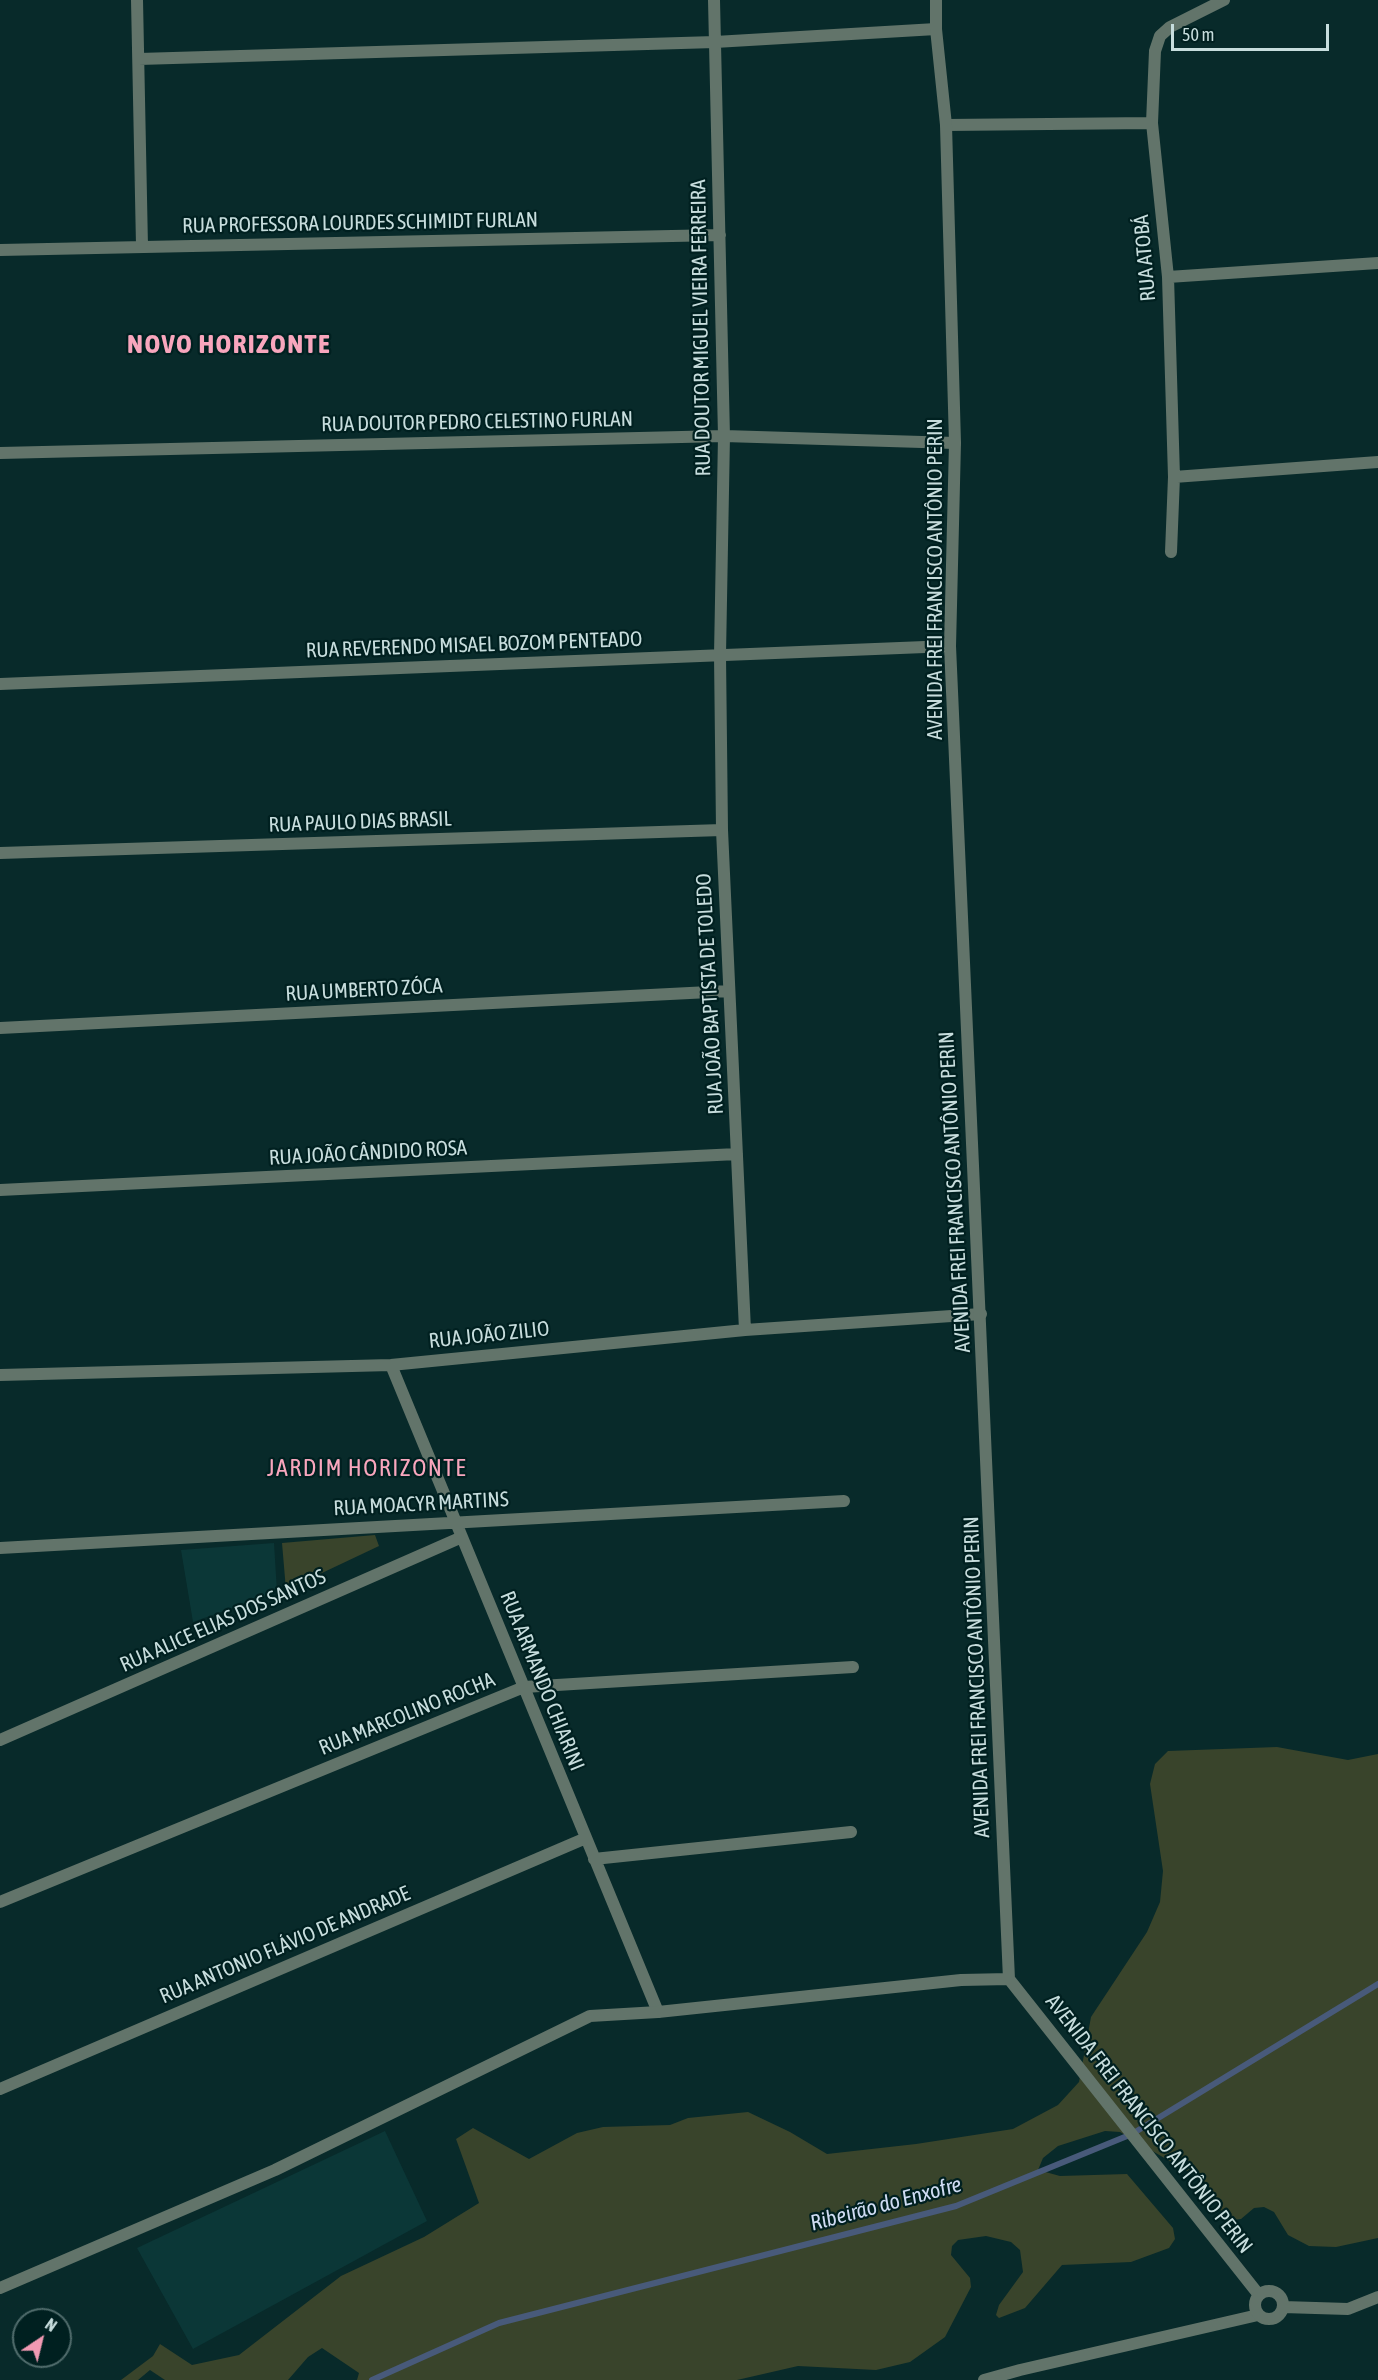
<!DOCTYPE html>
<html>
<head>
<meta charset="utf-8">
<style>
  body { margin:0 }
  #map { position:relative; width:1378px; height:2380px; overflow:hidden; background:#082a2a; font-family:"Asap Condensed",sans-serif }
  canvas { display:block }
  .north { position:absolute; left:12px; top:2308px; width:60px; height:60px; box-sizing:border-box; background:#002020; border:2px solid #506c6c; border-radius:50%; rotate:35deg; font-size:16px; font-weight:700; line-height:24px; text-align:center; color:#c7dddd }
  .north::after { content:''; display:block; margin:auto; width:21px; height:27px; background:#f19ab3; clip-path:polygon(50% 0,100% 100%,50% 72%,0 100%) }
  .scale { position:absolute; left:1171px; top:24px; width:158px; height:27px; box-sizing:border-box; border:3px solid #c7dddd; border-top:0; padding-left:8px; font-size:18px; line-height:21px; white-space:nowrap; color:#c7dddd; -webkit-text-stroke:4px #002020; paint-order:stroke }
</style>
</head>
<body>
<div id="map">
<canvas width="1378" height="2380"></canvas>
<div class="north">N</div>
<div class="scale">50 m</div>
</div>
<script>
const g = document.querySelector('canvas').getContext('2d');
g.lineJoin = 'round';
function paint(path, color) {
  g.fillStyle = color;
  g.fill(path, 'evenodd');
}
function toPath(rows) {
  const path = new Path2D();
  for (const r of rows) {
    if (r.length === 3) {
      path.moveTo(r[0] + r[2], r[1]);
      path.arc(r[0], r[1], r[2], 0, 2 * Math.PI);
      continue;
    }
    path.moveTo(r[0], r[1]);
    for (let i = 2; i < r.length; i += 2) path.lineTo(r[i], r[i + 1]);
  }
  return path;
}
function strokePath(path, color, width, dash) {
  g.strokeStyle = color;
  g.lineWidth = width;
  g.lineCap = dash ? 'butt' : 'round';
  g.setLineDash(dash || []);
  g.stroke(path);
}
function write(font, color, halo, rows, align = 'center') {
  g.font = font + ' "Asap Condensed",sans-serif';
  g.lineWidth = 4.5;
  g.setLineDash([]);
  g.textBaseline = 'middle';
  g.strokeStyle = halo;
  g.fillStyle = color;
  for (const [text, x, y, turn = 0] of rows) {
    g.save();
    g.translate(x, y);
    g.rotate((+turn || 0) * Math.PI / 180);
    g.textAlign = isNaN(turn) ? turn : align;
    if (halo) g.strokeText(text, 0, 0);
    g.fillText(text, 0, 0);
    g.restore();
  }
}
const built = toPath([
  [274,1543,277,1592,193,1622,181,1550],
  [385,2131,427,2221,193,2349,137,2248]
]);
const green = toPath([
  [375,1535,379,1546,286,1590,282,1543],
  [1277,1747,1348,1760,1378,1754,1378,2238,1336,2247,1309,2246,1288,2235,1274,2212,1264,2207,1254,2208,1241,2219,1231,2220,1221,2211,1207,2183,1120,2132,1105,2131,1058,2146,1043,2158,1038,2170,1060,2176,1127,2174,1173,2228,1175,2239,1169,2248,1131,2262,1062,2265,1025,2308,999,2318,996,2315,999,2305,1023,2272,1020,2250,1011,2242,986,2236,958,2240,952,2246,951,2255,970,2278,971,2287,945,2337,910,2362,876,2370,798,2366,737,2380,357,2380,359,2373,322,2348,308,2357,288,2380,165,2380,150,2370,138,2380,121,2380,153,2356,160,2344,192,2365,239,2355,341,2276,424,2237,479,2203,456,2139,473,2128,529,2159,577,2133,603,2127,670,2125,688,2118,748,2112,790,2132,827,2154,916,2144,1013,2129,1058,2105,1079,2082,1091,2017,1147,1932,1160,1902,1163,1871,1150,1784,1155,1764,1168,1751]
]);
const stream = toPath([
  [372,2380,499,2323,956,2206,1132,2134,1378,1984]
]);
const minor = toPath([
  [137,0,142,246],
  [714,0,724,436,720,655,722,830,745,1330],
  [139,59,715,42,936,29],
  [946,125,1152,123],
  [0,250,720,235],
  [1168,277,1378,263],
  [0,453,724,436,955,443],
  [1174,477,1378,462],
  [1171,552,1174,477,1168,277,1152,123,1155,51,1160,36,1170,27,1224,0],
  [0,684,950,646],
  [0,853,722,830],
  [0,1028,729,991],
  [0,1190,737,1154],
  [391,1365,658,2012],
  [0,1375,391,1365,745,1330,981,1314],
  [0,1548,844,1501],
  [0,1740,462,1537],
  [594,1859,851,1832],
  [0,1902,524,1687,853,1667],
  [0,2089,586,1838],
  [984,2380,1020,2370,1258,2315]
]);
const tertiary = toPath([
  [936,0,936,29,946,125,955,443,950,646,1009,1979,1259,2295],
  [0,2288,275,2170,590,2016,658,2012,961,1980,1009,1979],
  [1269,2305,14],
  [1283,2307,1348,2309,1378,2297]
]);
const streetNames = [
  ["RUA PROFESSORA LOURDES SCHIMIDT FURLAN",360,223,-1],
  ["RUA ATOBÁ",1145,258,-95],
  ["RUA DOUTOR MIGUEL VIEIRA FERREIRA",701,328,-91],
  ["RUA DOUTOR PEDRO CELESTINO FURLAN",477,422,-1],
  ["AVENIDA FREI FRANCISCO ANTÔNIO PERIN",935,579,-90],
  ["RUA REVERENDO MISAEL BOZOM PENTEADO",474,645,-2],
  ["RUA PAULO DIAS BRASIL",360,822,-2],
  ["RUA UMBERTO ZÓCA",364,990,-3],
  ["RUA JOÃO BAPTISTA DE TOLEDO",710,994,-93],
  ["RUA JOÃO CÂNDIDO ROSA",368,1153,-3],
  ["AVENIDA FREI FRANCISCO ANTÔNIO PERIN",955,1192,-93],
  ["RUA JOÃO ZILIO",489,1335,-6],
  ["RUA MOACYR MARTINS",421,1504,-3],
  ["RUA ALICE ELIAS DOS SANTOS",223,1621,-24],
  ["AVENIDA FREI FRANCISCO ANTÔNIO PERIN",977,1677,-92],
  ["RUA ARMANDO CHIARINI",542,1681,68],
  ["RUA MARCOLINO ROCHA",407,1714,-22],
  ["RUA ANTONIO FLÁVIO DE ANDRADE",285,1945,-23],
  ["AVENIDA FREI FRANCISCO ANTÔNIO PERIN",1149,2124,52]
];
const waterNames = [
  ["Ribeirão do Enxofre",886,2204,-15]
];
const quarterNames = [
  ["JARDIM HORIZONTE",367,1468]
];
const districtNames = [
  ["NOVO HORIZONTE",229,344]
];
paint(built, '#0b3737');
paint(green, '#39442b');
strokePath(stream, '#485a7a', 6);
strokePath(minor, '#62746a', 12);
strokePath(tertiary, '#62746a', 12);
write('21px', '#c7dddd', '#002020', streetNames);
write('italic 22px', '#cfdcf3', '#002020', waterNames);
g.letterSpacing = '1.5px';
write('24px', '#f8a6bd', '#002020', quarterNames);
g.letterSpacing = '0px';
g.letterSpacing = '1.5px';
write('bold 27px', '#f8a6bd', '#002020', districtNames);
g.letterSpacing = '0px';
</script>
</body>
</html>
